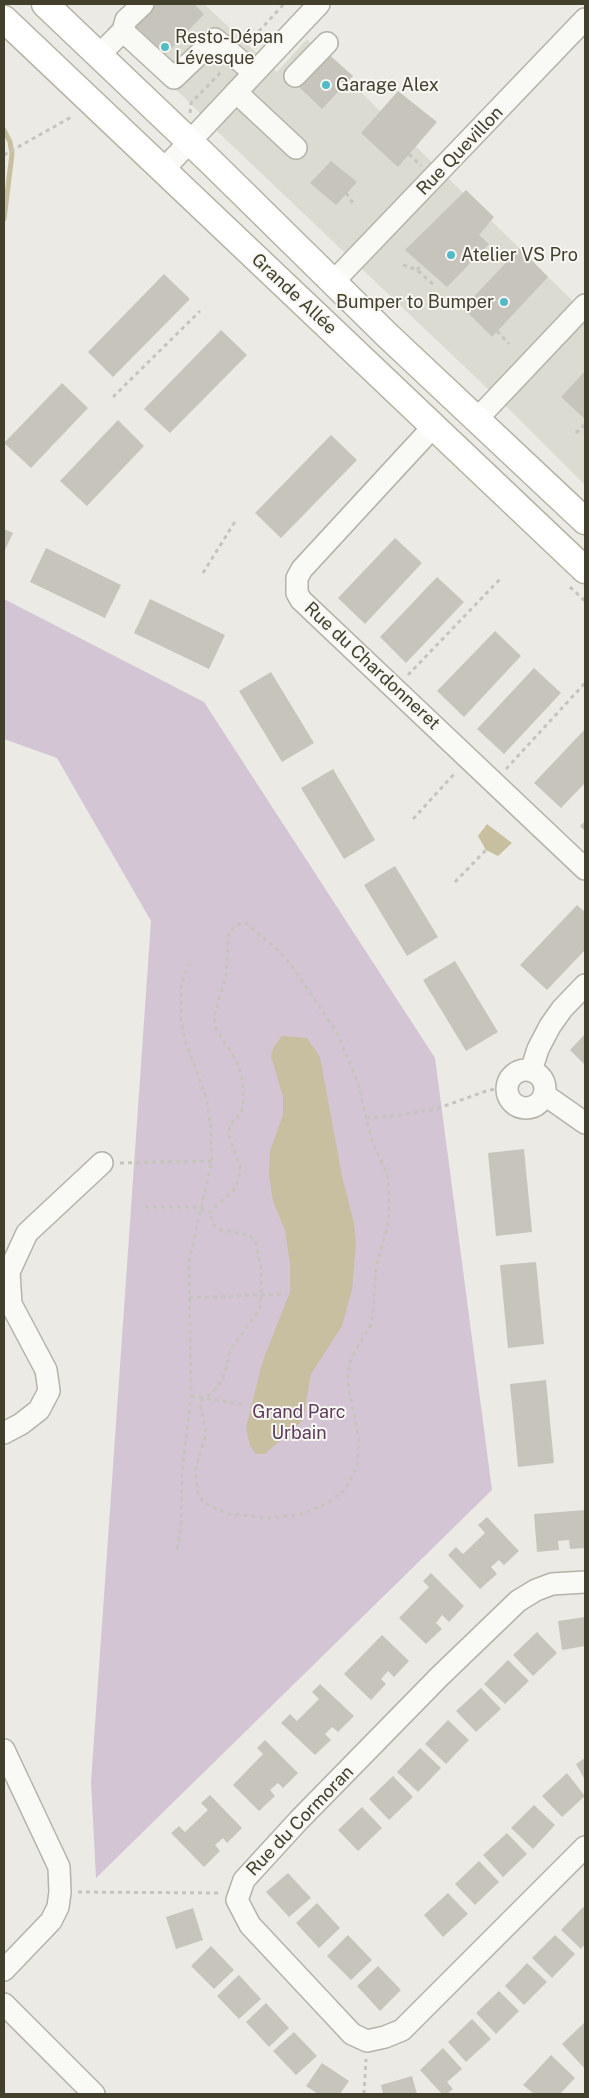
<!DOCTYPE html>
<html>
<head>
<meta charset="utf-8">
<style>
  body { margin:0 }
  #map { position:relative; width:589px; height:2098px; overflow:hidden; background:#ebeae4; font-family:"Public Sans",sans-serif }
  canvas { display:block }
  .frame { position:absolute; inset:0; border:5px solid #423f2c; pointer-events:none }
</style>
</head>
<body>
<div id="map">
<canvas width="589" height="2098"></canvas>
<div class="frame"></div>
</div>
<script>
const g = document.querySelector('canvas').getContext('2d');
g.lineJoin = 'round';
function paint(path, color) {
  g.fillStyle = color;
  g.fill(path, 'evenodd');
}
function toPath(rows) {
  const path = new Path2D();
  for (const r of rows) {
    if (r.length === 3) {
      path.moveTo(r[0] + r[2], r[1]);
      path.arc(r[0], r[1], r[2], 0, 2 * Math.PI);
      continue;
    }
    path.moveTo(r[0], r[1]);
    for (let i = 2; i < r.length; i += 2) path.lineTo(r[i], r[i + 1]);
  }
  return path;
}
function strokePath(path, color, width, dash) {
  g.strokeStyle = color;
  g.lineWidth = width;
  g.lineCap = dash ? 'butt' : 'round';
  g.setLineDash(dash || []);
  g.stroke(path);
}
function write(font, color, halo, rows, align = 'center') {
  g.font = font + ' "Public Sans",sans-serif';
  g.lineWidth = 4;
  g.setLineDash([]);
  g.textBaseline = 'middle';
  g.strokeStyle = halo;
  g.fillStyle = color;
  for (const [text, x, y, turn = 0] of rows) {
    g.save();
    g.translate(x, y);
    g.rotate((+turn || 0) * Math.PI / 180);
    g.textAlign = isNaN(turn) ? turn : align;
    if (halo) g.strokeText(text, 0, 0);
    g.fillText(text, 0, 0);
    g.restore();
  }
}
const built = toPath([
  [131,4,204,4,277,72,307,39,585,313,585,485,509,409,219,133,184,97,107,29]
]);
const green = toPath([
  [4,599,204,702,435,1058,492,1490,96,1878,91,1782,151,921,57,758,4,739]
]);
const water = toPath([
  [487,824,512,843,498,856,486,850,478,836],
  [282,1036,307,1038,320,1057,342,1176,354,1223,356,1244,352,1290,342,1326,311,1374,303,1420,265,1454,256,1454,250,1446,246,1428,262,1363,290,1292,290,1264,285,1230,273,1201,269,1175,270,1151,283,1115,283,1096,271,1057,273,1048]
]);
const stream = toPath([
  [4,130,10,142,12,154,4,219]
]);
const building = toPath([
  [154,4,194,4,204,14,166,54,134,25],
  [325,51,353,76,322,109,298,86],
  [398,91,437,122,398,167,361,133],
  [331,161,357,182,336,205,310,183],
  [466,190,494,217,479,235,489,244,447,287,405,250],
  [520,248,548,277,492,337,463,308],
  [164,274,190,299,113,377,88,352],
  [221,330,247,355,170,433,144,409],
  [585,371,585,419,561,397],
  [62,383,88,408,31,468,4,443],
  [118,420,144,446,87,506,60,481],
  [331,435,357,460,281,538,255,513],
  [4,529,13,533,4,552],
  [395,538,422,563,365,624,338,598],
  [46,548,121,585,105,618,30,582],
  [437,577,464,602,406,663,380,637],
  [150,599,225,635,209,669,134,633],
  [495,631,521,656,464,717,437,691],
  [534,668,561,693,504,754,477,729],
  [271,672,314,743,282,762,239,691],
  [585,729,585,783,561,808,534,783],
  [333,769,375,840,344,859,301,788],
  [585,821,585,831,580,826],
  [395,866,438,937,407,956,364,885],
  [577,905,585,912,585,950,547,990,520,965],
  [455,961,498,1032,466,1051,423,980],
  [585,1034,585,1065,570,1050],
  [524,1149,532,1232,496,1236,488,1153],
  [536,1262,544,1344,508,1348,500,1265],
  [546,1380,554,1463,518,1467,510,1384],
  [585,1510,585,1548,570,1549,569,1540,558,1541,559,1550,537,1552,534,1514],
  [487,1517,519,1551,504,1565,499,1560,491,1567,497,1574,480,1589,448,1555,456,1547,463,1554,485,1533,478,1525],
  [431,1573,464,1606,449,1622,442,1615,436,1623,442,1629,426,1644,399,1618,429,1587,423,1581],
  [585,1617,585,1646,562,1650,558,1621],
  [537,1632,557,1653,533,1676,513,1655],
  [382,1635,409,1661,394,1677,388,1671,381,1679,386,1684,371,1700,344,1674],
  [508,1660,529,1681,505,1704,484,1684],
  [320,1684,354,1716,338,1732,332,1727,325,1734,331,1740,315,1755,281,1723,290,1714,297,1721,319,1699,312,1692],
  [481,1688,501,1709,476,1732,456,1711],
  [448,1720,469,1740,446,1764,425,1744],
  [265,1740,298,1773,283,1788,278,1783,270,1790,275,1796,259,1811,233,1785,263,1754,257,1748],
  [420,1748,441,1768,418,1792,397,1772],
  [585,1758,585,1780,576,1764],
  [567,1773,585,1796,562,1817,542,1796],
  [393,1776,413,1797,389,1820,369,1799],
  [210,1795,242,1828,227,1843,223,1838,215,1845,220,1851,204,1867,171,1833,179,1826,185,1832,208,1810,201,1803],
  [534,1805,555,1825,533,1849,511,1828],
  [362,1807,382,1828,358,1851,338,1830],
  [507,1833,527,1854,503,1877,483,1855],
  [479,1861,499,1882,475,1905,455,1884],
  [288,1873,311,1898,289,1917,266,1892],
  [448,1893,468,1914,443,1937,424,1915],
  [317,1903,340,1928,319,1948,296,1923],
  [583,1907,585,1909,585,1944,581,1949,561,1930],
  [193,1908,203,1940,176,1949,166,1917],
  [348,1935,372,1960,351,1980,327,1956],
  [555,1935,575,1954,552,1978,532,1958],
  [211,1946,234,1970,214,1989,191,1966],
  [527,1963,547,1982,524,2005,505,1986],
  [378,1966,401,1990,380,2011,357,1986],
  [239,1975,261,1999,239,2019,217,1996],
  [499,1991,519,2011,496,2034,476,2013],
  [266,2003,289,2028,269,2047,246,2022],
  [472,2019,491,2039,466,2062,448,2042],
  [585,2022,585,2069,562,2044],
  [294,2032,317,2056,296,2075,273,2051],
  [443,2048,462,2069,447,2082,453,2089,447,2094,442,2094,420,2070],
  [551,2055,575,2078,560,2094,534,2094,523,2085],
  [322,2063,349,2081,340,2094,318,2094,306,2086],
  [412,2076,417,2094,383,2094,381,2085]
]);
const path = toPath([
  [248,43,284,4],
  [190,113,191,103,223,70],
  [409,154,421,166],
  [4,155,73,116],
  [346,193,353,203],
  [403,265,417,270,433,284],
  [417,270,421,265],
  [497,331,509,344],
  [113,397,200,311],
  [576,433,585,424],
  [203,573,236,520],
  [570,587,585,601],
  [408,675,501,578],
  [506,769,585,683],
  [413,819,456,772],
  [455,882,486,850],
  [366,1118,394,1116,436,1109,489,1090,507,1088],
  [120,1163,212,1161],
  [145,1207,192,1207,210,1212,233,1191,239,1178,240,1166,228,1133,231,1124,241,1113,244,1098,242,1078,236,1060,216,1029,214,1017,226,976,229,931,241,923,246,923,279,951,292,966,337,1033,358,1083,372,1142,387,1173,389,1187,389,1221,376,1268,373,1313,370,1326,351,1358,348,1371,348,1385,359,1439,357,1465,346,1489,326,1504,302,1514,271,1518,229,1514,204,1503,198,1494,195,1470,206,1434,200,1402,218,1387,223,1378,231,1349,257,1313,260,1307,261,1295,261,1268,256,1243,250,1235,221,1230,214,1225,210,1212],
  [189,1298,285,1294],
  [191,1396,246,1405],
  [177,1549,181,1529,182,1474,191,1396,189,1261,212,1161,211,1128,206,1097,185,1040,181,1019,181,985,189,964],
  [78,1892,222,1893],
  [364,2094,366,2059]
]);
const minor = toPath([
  [123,31,126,20,143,4],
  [99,55,123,31,174,78,215,39,254,73],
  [295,76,327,43],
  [236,92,296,148],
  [163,170,319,4],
  [333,282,585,19],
  [477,419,585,305],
  [433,427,302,569,297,578,297,593,301,600,585,869],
  [526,1089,19],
  [531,1071,538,1049,550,1026,562,1009,585,985],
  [545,1095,585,1123],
  [4,1433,21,1424,39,1410,49,1391,46,1370,11,1304,9,1272,27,1233,102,1163],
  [585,1582,552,1584,536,1590,518,1601,440,1676,299,1820,244,1880,237,1900,250,1925,352,2034,367,2041,385,2037,402,2030,585,1847],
  [4,1750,59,1867,60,1892,58,1907,51,1921,4,1970],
  [4,2004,94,2094]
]);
const major = toPath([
  [45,4,209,160,387,335,585,521],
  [4,19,585,570]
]);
const markers = [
  [165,47,5,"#53bbc6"],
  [326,85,5,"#53bbc6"],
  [451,255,5,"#53bbc6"],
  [504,302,5,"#53bbc6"]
];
const poiNames = [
  ["Resto-Dépan",175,37],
  ["Lévesque",175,58],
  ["Garage Alex",336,85],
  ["Atelier VS Pro",461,255],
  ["Bumper to Bumper",494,302,"right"]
];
const streetNames = [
  ["Rue Quevillon",460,151,-46],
  ["Grande Allée",294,294,43],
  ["Rue du Chardonneret",372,666,43],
  ["Rue du Cormoran",300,1821,-46]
];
const parkNames = [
  ["Grand Parc",299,1412],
  ["Urbain",299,1433]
];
paint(built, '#dcdbd2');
paint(green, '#d4c5d4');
paint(water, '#c8bfa1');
strokePath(stream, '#c8bfa1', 5);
paint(building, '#c7c5bb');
strokePath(minor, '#b5b3a9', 24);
strokePath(major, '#b6b3a4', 29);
strokePath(path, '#c6c5bd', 3, [4, 4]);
strokePath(minor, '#f9f9f6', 21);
strokePath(major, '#fff', 26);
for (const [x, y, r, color] of markers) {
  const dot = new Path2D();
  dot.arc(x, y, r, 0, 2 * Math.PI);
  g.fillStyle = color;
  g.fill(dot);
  strokePath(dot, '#f8f7f3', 2);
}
write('18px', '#423f2c', '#f8f7f3', poiNames, 'left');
write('18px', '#423f2c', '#f8f7f3', streetNames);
write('18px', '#5d3b5b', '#f8f7f3', parkNames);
</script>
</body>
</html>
